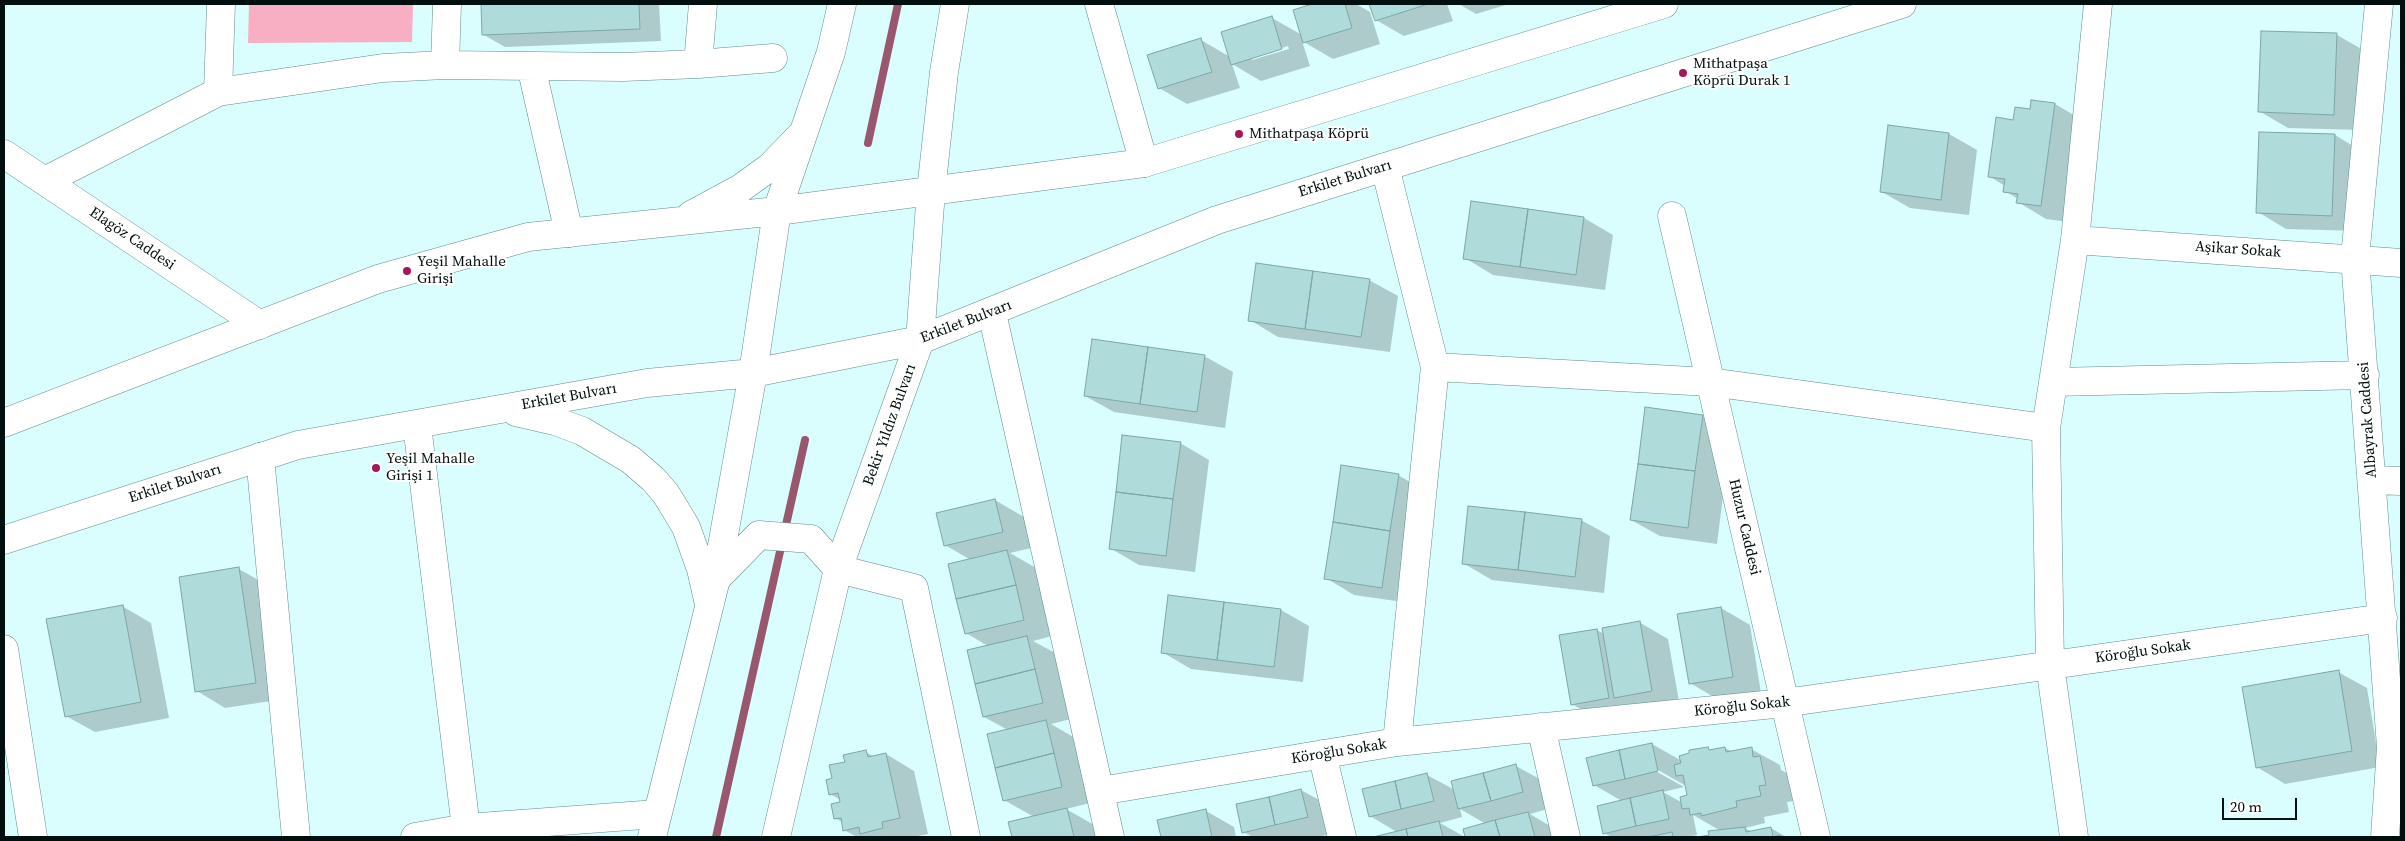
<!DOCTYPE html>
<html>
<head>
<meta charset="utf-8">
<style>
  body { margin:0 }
  #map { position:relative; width:2405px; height:841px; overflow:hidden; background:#d9fefd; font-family:"Source Serif 4",serif }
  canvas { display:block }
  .frame { position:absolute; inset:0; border:5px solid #010f0f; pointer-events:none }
  .scale { position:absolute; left:2222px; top:798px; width:75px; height:22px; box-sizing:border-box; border:2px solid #010f0f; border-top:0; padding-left:6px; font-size:15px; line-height:18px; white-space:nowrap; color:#010f0f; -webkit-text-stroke:4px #fff; paint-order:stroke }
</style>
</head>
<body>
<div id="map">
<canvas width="2405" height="841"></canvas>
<div class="frame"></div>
<div class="scale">20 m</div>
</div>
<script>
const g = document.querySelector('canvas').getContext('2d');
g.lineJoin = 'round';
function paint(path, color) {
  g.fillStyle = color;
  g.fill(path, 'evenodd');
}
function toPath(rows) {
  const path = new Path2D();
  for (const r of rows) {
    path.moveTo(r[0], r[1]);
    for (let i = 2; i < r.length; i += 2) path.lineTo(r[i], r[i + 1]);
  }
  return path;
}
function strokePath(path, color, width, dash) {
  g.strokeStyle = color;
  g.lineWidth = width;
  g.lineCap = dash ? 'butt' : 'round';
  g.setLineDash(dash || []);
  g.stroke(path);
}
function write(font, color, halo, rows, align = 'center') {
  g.font = font + ' "Source Serif 4",serif';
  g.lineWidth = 4;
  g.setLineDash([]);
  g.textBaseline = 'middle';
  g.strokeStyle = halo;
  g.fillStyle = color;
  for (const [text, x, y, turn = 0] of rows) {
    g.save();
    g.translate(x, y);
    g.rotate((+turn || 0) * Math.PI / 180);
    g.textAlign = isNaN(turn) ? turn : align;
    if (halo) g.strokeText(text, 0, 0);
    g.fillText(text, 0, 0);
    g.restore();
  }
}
const green = toPath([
  [249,4,413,4,412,42,248,43]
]);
const shadow = toPath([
  [482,4,659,4,661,41,505,47,484,35],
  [1316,4,1356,4,1370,12,1380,44,1333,59,1302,41,1310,66,1261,81,1232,64,1240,88,1187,104,1159,88,1201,40,1230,57,1272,18,1302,35,1295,11],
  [1288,46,1289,49,1252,60,1252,58],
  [1371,4,1447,4,1453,21,1404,36,1376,20],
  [1459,4,1509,4,1476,14],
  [2337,35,2365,51,2363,130,2288,128,2259,111],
  [2032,101,2055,104,2084,121,2069,222,2046,219,2018,202,2018,199,2005,191,2005,186,1989,176,2014,121,2031,110],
  [1949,134,1977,150,1969,215,1910,208,1882,192],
  [2335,135,2363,152,2361,231,2286,229,2258,212],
  [1472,203,1584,218,1613,235,1605,290,1493,275,1465,258],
  [1369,280,1398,296,1390,352,1278,337,1250,320],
  [1204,356,1233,372,1225,428,1114,412,1085,396],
  [1702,416,1731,432,1717,544,1660,536,1631,520],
  [1180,443,1209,460,1195,572,1139,565,1110,548],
  [1398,475,1427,492,1410,603,1354,595,1326,578],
  [995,500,1024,517,1031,548,1010,553,1036,568,1052,636,1033,641,1055,653,1071,719,1051,724,1075,738,1090,803,1066,809,1096,826,1099,837,1013,837,1010,823,1034,817,1004,800,1008,730,984,717,988,646,966,633,971,560,945,545],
  [1581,520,1610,536,1604,593,1492,580,1463,563],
  [239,569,267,585,284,699,225,708,197,691],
  [122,606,151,623,169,718,95,732,66,716],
  [1721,608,1750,625,1761,693,1719,700,1690,683,1678,615],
  [1281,610,1309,626,1303,682,1191,669,1162,652],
  [1639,622,1668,639,1680,707,1601,721,1572,704,1597,630,1604,634],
  [2338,672,2367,688,2380,767,2285,784,2257,767],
  [1652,744,1682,761,1691,754,1690,752,1725,748,1733,752,1751,749,1780,765,1781,770,1789,774,1794,801,1787,802,1789,812,1764,817,1765,823,1745,828,1752,832,1771,828,1786,837,1702,837,1721,831,1693,815,1697,835,1686,837,1612,837,1604,833,1622,801,1594,785],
  [1653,767,1686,786,1688,796,1683,803,1663,792,1684,787,1652,769],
  [866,752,874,757,886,754,914,771,928,834,913,837,857,837,844,830,842,822,835,818,841,803,841,800,830,794,833,779,846,763],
  [1516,766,1545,782,1551,808,1530,814,1557,830,1559,837,1466,837,1464,830,1486,824,1460,809,1462,817,1440,823,1465,837,1376,837,1397,832,1370,816,1427,775,1455,790],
  [1301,790,1330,806,1336,833,1317,837,1253,837,1243,832],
  [1206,811,1234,827,1236,837,1162,837,1159,821]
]);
const stream = toPath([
  [868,143,898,4],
  [716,837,805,440]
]);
const building = toPath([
  [481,4,639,4,640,29,482,35,481,4],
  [1312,4,1345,4,1352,28,1303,43,1293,10,1312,4],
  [1369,4,1424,4,1425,5,1375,21,1369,4],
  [1272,16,1282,49,1231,65,1221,32,1272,16],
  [2261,31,2337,33,2334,115,2258,112,2261,31],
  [1201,38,1212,72,1158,89,1147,55,1201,38],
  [2031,100,2055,103,2041,206,2016,203,2018,194,2003,192,2005,179,1988,177,1996,117,2013,120,2015,107,2030,109,2031,100],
  [1888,125,1949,133,1941,200,1880,192,1888,125],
  [2259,132,2335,134,2332,216,2256,213,2259,132],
  [1471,201,1528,209,1520,267,1463,259,1471,201],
  [1528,209,1584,217,1576,275,1520,267,1528,209],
  [1256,263,1313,271,1305,329,1248,321,1256,263],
  [1313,271,1370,279,1361,337,1305,329,1313,271],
  [1092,339,1148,347,1140,404,1084,396,1092,339],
  [1148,347,1205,355,1197,412,1140,404,1148,347],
  [1645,407,1703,415,1695,471,1638,464,1645,407],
  [1122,435,1181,442,1173,499,1116,492,1122,435],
  [1638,464,1695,471,1688,528,1630,520,1638,464],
  [1341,465,1399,474,1390,531,1333,522,1341,465],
  [1116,492,1173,499,1166,556,1109,549,1116,492],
  [995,499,1003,532,944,546,936,513,995,499],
  [1468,506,1525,512,1518,570,1462,564,1468,506],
  [1525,512,1582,519,1575,577,1518,570,1525,512],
  [1333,522,1390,531,1382,588,1324,579,1333,522],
  [1007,550,1016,585,956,599,948,564,1007,550],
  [239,567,256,683,195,692,179,577,239,567],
  [1016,585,1024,620,965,634,956,599,1016,585],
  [1168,595,1224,602,1217,660,1161,653,1168,595],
  [1224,602,1281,609,1274,667,1217,660,1224,602],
  [123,605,141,702,65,717,46,619,123,605],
  [1721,607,1733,677,1689,684,1677,614,1721,607],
  [1640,621,1652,691,1614,698,1602,628,1640,621],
  [1597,629,1609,698,1571,705,1559,635,1597,629],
  [1027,636,1035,669,975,684,967,650,1027,636],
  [1035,669,1043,703,983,717,975,684,1035,669],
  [2339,670,2352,751,2256,768,2242,687,2339,670],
  [1046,720,1054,753,995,768,987,734,1046,720],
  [1652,743,1658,771,1625,779,1619,750,1652,743],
  [1708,747,1709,750,1725,747,1726,752,1752,747,1753,757,1760,756,1766,785,1759,786,1761,796,1736,801,1737,807,1701,816,1701,813,1690,815,1689,808,1682,809,1680,797,1687,795,1683,775,1676,776,1674,765,1681,763,1679,756,1689,753,1689,750,1708,747],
  [866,750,868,757,886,753,900,818,882,822,883,828,860,834,859,827,843,831,841,818,834,819,831,804,840,802,838,793,829,795,826,780,832,778,829,765,845,762,843,755,866,750],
  [1619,750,1625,779,1593,786,1586,758,1619,750],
  [1054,753,1062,787,1003,801,995,768,1054,753],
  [1516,764,1523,792,1491,801,1483,773,1516,764],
  [1427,773,1434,801,1401,809,1395,781,1427,773],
  [1483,773,1491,801,1458,809,1451,781,1483,773],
  [1395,781,1401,809,1369,817,1362,789,1395,781],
  [1301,789,1308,817,1275,825,1269,797,1301,789],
  [1663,790,1669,819,1636,826,1630,798,1663,790],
  [1269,797,1275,825,1242,833,1236,804,1269,797],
  [1630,798,1636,826,1603,834,1597,806,1630,798],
  [1067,808,1074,837,1012,837,1008,822,1067,808],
  [1206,809,1212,837,1161,837,1157,820,1206,809],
  [1528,812,1535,837,1500,837,1495,820,1528,812],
  [1495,820,1500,837,1465,837,1463,829,1495,820],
  [1439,821,1443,837,1408,837,1406,829,1439,821],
  [1745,827,1746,832,1771,827,1773,837,1780,835,1780,837,1698,837,1709,835,1708,831,1745,827],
  [1406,829,1408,837,1373,837,1406,829],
  [1672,832,1673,837,1648,837,1672,832]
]);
const minor = toPath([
  [1099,4,1144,163],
  [2379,4,2355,258,2391,747,2385,837],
  [698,64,703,4],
  [445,65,447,4],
  [531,66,569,233],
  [218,92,221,4],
  [1385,167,1435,367,1397,742],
  [45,181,218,92,383,68,445,65,623,67,698,64,773,58],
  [1672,216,1816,837],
  [2075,240,2401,263],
  [992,313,1110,837],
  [1435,367,1710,382,2046,428],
  [2053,382,2365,375],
  [417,425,466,828],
  [260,457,296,837],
  [2373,480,2401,481],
  [716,579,759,535,811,539,838,569,914,588,966,837],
  [4,649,33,837],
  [1541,727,1566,837],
  [1322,754,1342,837],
  [1100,791,1397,742,1784,703,2383,618],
  [415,837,466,828,657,814],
  [2074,837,2050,665,2046,428,2075,240,2098,4]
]);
const tertiary = toPath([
  [4,154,260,325]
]);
const primary = toPath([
  [691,215,741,188,770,167,799,137],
  [516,412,555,421,582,431,631,460,653,479,666,494,686,527,701,569,708,600],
  [4,423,378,279,528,237,777,211,1144,163,1664,4],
  [4,540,298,445,647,383,753,373,920,340,1217,220,1902,4],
  [652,837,716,579,753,373,777,211,831,52,842,4],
  [776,837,838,569,920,340,931,191,944,72,955,4]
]);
const markers = [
  [1683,73,5,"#a61758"],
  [1239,134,5,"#a61758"],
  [407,271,5,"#a61758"],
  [376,468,5,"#a61758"]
];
const poiNames = [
  ["Mithatpaşa",1693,64],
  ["Köprü Durak 1",1693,81],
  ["Mithatpaşa Köprü",1249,134],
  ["Yeşil Mahalle",417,262],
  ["Girişi",417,279],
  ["Yeşil Mahalle",386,459],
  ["Girişi 1",386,476]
];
const streetNames = [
  ["Erkilet Bulvarı",1345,179,-17],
  ["Elagöz Caddesi",132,239,34],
  ["Aşikar Sokak",2238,250,4],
  ["Erkilet Bulvarı",966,322,-21],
  ["Erkilet Bulvarı",569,397,-10],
  ["Albayrak Caddesi",2368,420,-94],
  ["Bekir Yıldız Bulvarı",890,425,-70],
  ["Erkilet Bulvarı",175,484,-18],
  ["Huzur Caddesi",1744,527,77],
  ["Köroğlu Sokak",2143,652,-8],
  ["Köroğlu Sokak",1742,707,-6],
  ["Köroğlu Sokak",1339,752,-9]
];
paint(green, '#f8aec3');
paint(shadow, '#0003');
strokePath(stream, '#99576e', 8);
paint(building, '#afdcdb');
strokePath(building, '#7ca7a6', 1);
strokePath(minor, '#618c8b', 29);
strokePath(tertiary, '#618c8b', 29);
strokePath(primary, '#618c8b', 29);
strokePath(minor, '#fff', 28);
strokePath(tertiary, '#fff', 28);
strokePath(primary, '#fff', 28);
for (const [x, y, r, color] of markers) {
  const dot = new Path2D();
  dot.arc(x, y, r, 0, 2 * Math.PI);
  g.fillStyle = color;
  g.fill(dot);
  strokePath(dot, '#fff', 2);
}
write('15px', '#010f0f', '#fff', poiNames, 'left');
write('15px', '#010f0f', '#fff', streetNames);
</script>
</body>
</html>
